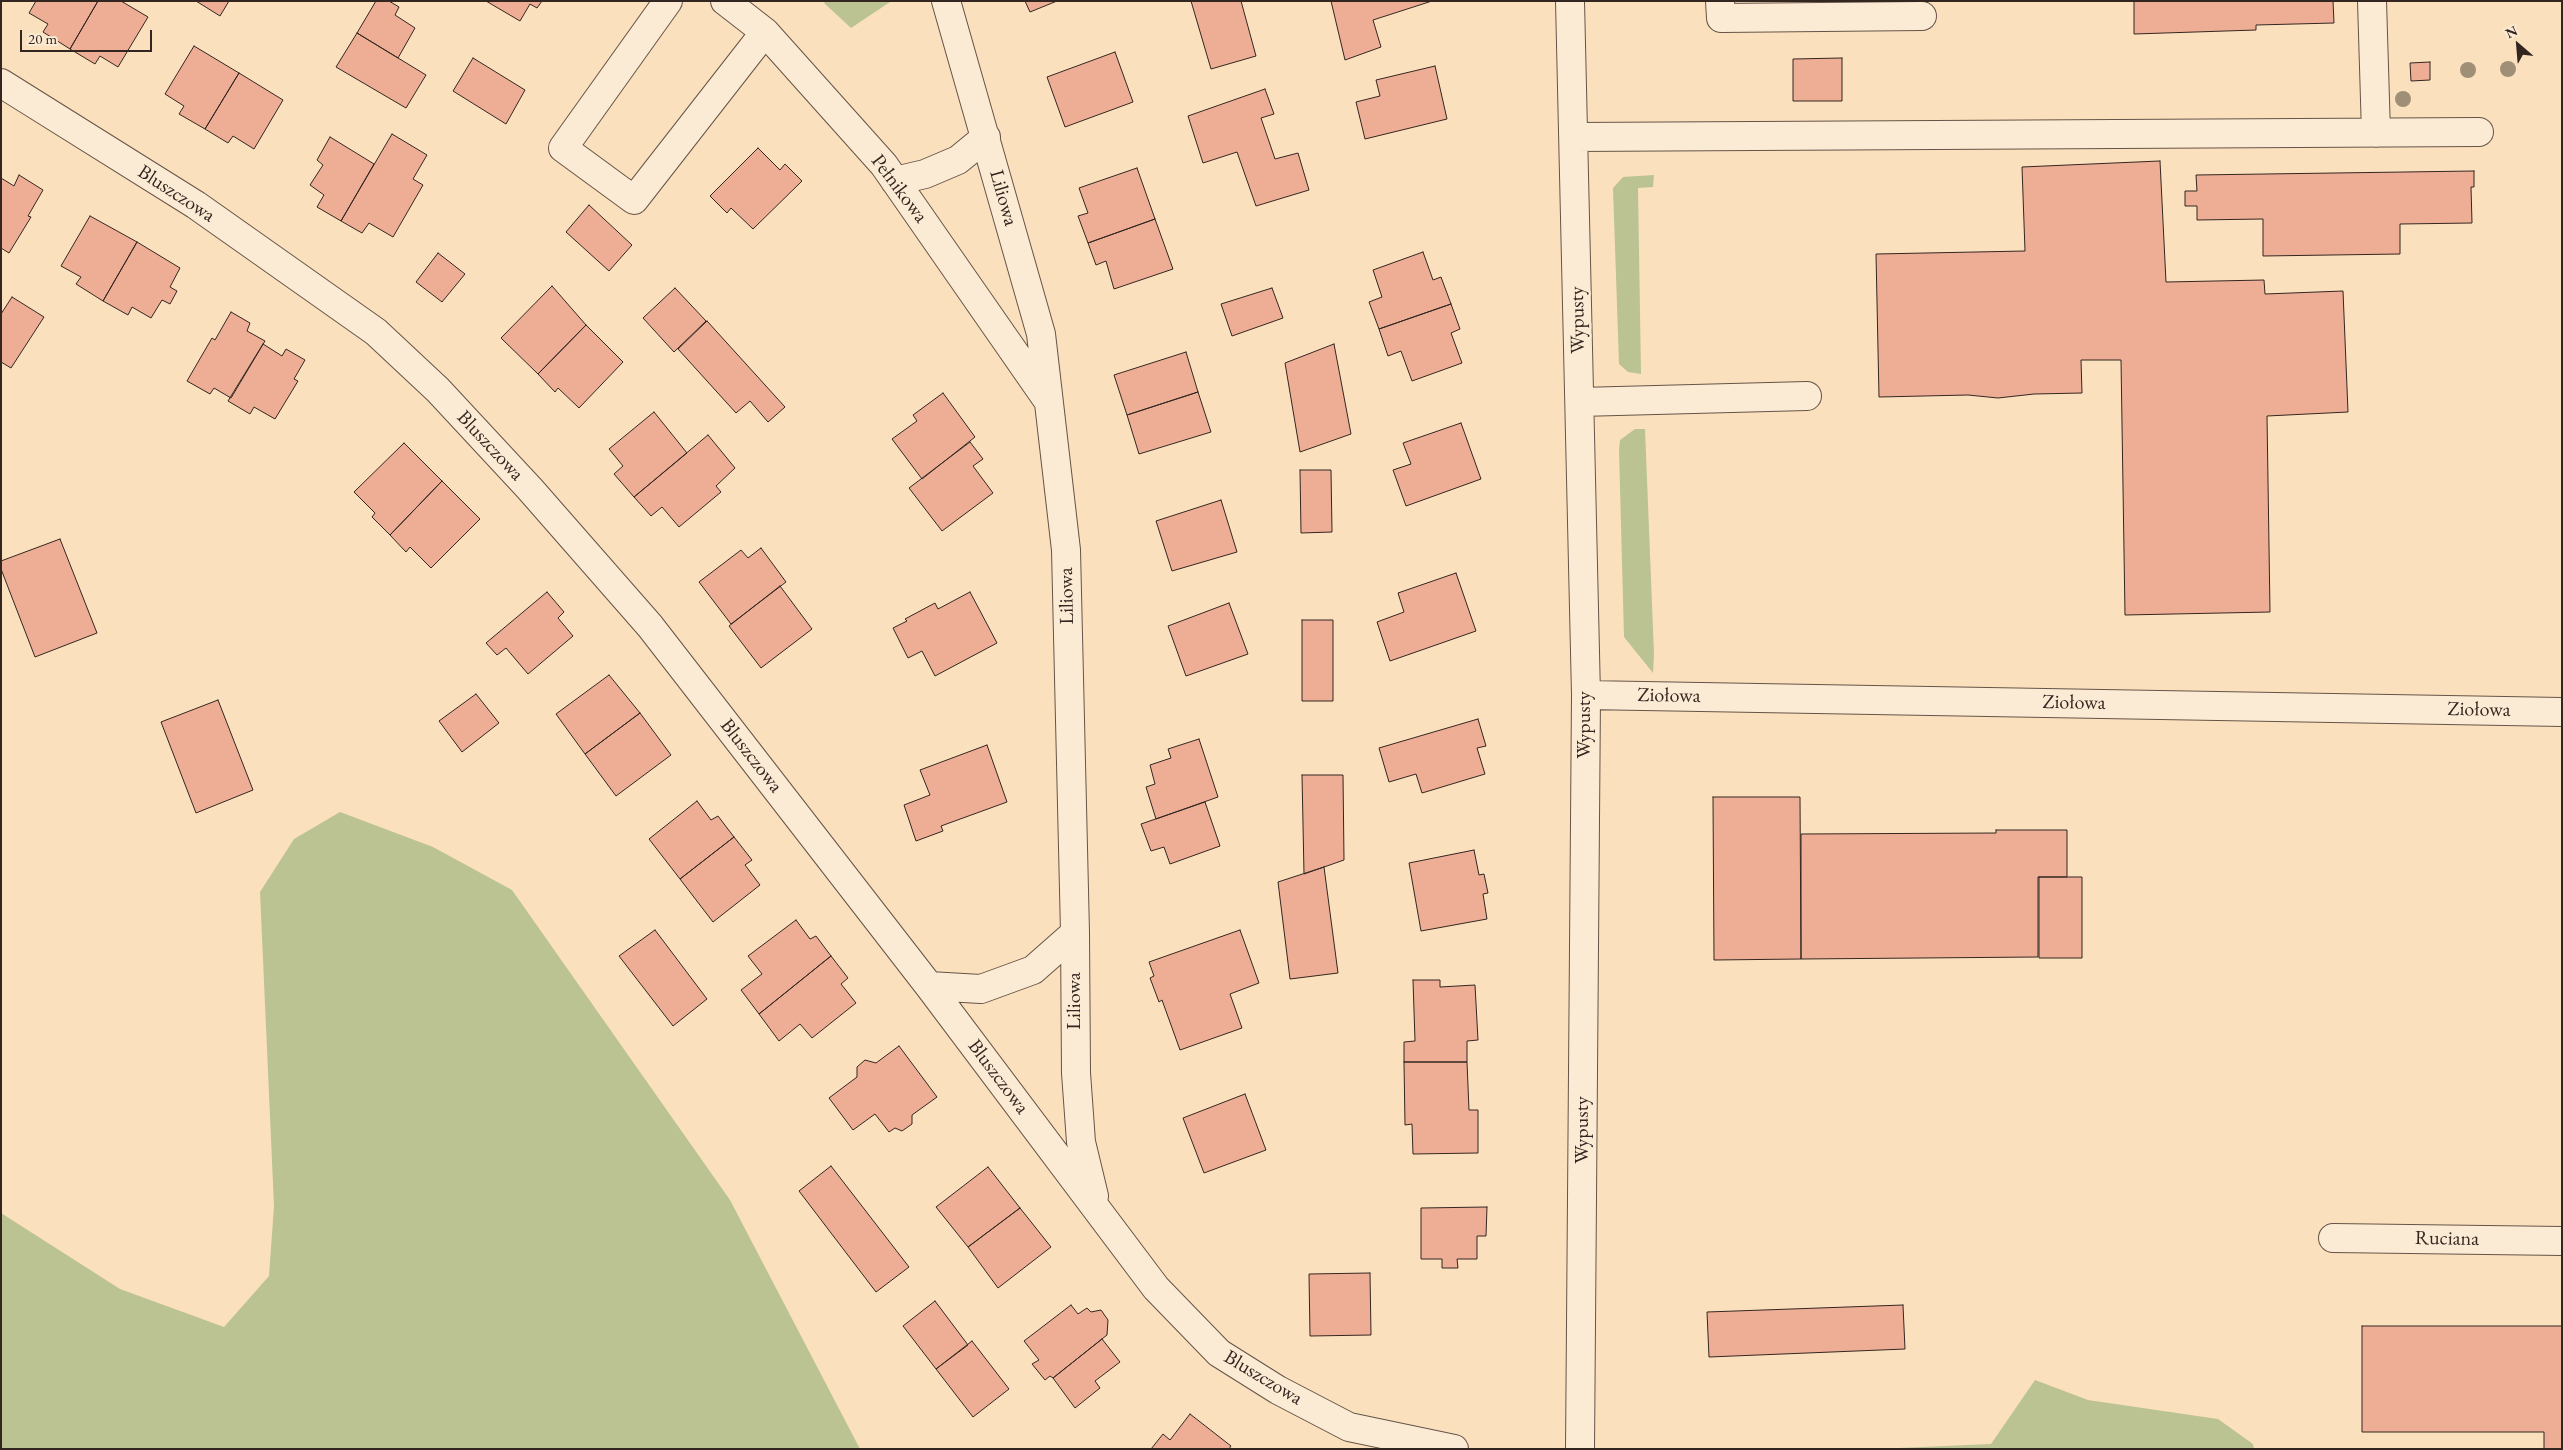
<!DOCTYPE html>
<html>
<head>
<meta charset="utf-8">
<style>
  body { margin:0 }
  #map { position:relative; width:2563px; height:1450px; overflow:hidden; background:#fbe0bd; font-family:"EB Garamond",serif }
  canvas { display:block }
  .frame { position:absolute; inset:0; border:2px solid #332620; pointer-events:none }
  .north { position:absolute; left:2493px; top:20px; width:50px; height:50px; -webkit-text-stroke:4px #fcebd4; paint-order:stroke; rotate:333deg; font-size:14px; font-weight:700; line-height:20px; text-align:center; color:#332620 }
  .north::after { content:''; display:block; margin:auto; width:18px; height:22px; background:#332620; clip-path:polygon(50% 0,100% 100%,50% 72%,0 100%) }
  .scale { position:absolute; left:20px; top:30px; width:132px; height:22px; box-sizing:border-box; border:2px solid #332620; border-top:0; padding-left:6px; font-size:15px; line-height:18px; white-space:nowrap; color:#332620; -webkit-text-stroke:4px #fcebd4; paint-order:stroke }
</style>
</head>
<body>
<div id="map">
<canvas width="2563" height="1450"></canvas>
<div class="frame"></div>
<div class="north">N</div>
<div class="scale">20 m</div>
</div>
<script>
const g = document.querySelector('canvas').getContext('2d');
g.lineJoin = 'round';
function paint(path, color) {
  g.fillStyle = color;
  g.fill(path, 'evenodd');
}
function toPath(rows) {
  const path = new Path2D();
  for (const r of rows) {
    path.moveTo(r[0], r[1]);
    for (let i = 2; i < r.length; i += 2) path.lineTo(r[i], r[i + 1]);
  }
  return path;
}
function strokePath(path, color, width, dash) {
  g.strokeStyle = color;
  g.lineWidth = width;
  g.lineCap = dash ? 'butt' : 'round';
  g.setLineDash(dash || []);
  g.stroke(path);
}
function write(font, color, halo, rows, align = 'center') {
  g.font = font + ' "EB Garamond",serif';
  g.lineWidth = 4.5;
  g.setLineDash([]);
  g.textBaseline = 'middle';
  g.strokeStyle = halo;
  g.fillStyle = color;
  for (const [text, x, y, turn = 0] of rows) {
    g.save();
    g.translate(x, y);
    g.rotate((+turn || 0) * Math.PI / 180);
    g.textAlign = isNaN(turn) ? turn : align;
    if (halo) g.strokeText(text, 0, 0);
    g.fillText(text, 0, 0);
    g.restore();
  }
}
const green = toPath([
  [826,1,889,1,890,2,851,28,824,3],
  [1654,175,1653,187,1638,188,1641,374,1628,372,1619,364,1613,188,1623,177],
  [1635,429,1645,429,1654,654,1653,673,1624,637,1619,450,1620,440],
  [340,812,433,847,512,890,730,1200,860,1449,1,1449,1,1213,120,1289,224,1327,269,1276,274,1206,260,892,294,839],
  [2035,1380,2088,1400,2218,1419,2253,1444,2254,1449,1875,1449,1991,1444]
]);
const building = toPath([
  [36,1,98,1,70,49,43,32,48,24,29,13,36,1],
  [98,1,121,1,148,17,118,67,100,56,95,64,70,49,98,1],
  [196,1,229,1,220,16,196,1],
  [376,1,389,1,399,7,395,15,415,28,398,58,357,33,376,1],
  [486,1,542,1,537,8,530,4,520,21,486,1],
  [1025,1,1057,1,1030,12,1025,1],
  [1191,1,1241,1,1256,56,1211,69,1191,1],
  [1331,1,1432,1,1373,20,1381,47,1345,60,1331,1],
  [2134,1,2333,1,2334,23,2256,25,2256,30,2134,34,2134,1],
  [357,33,426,75,406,108,336,67,357,33],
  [194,46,239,73,205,129,179,114,184,106,165,94,194,46],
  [1115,52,1133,102,1065,127,1047,77,1115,52],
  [473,58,525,90,506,124,453,91,473,58],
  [1842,58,1842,101,1793,101,1793,59,1842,58],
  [2430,62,2430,80,2411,81,2410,63,2430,62],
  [1435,66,1447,119,1365,139,1356,102,1380,96,1376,80,1435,66],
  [239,73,283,100,254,149,233,136,228,143,205,129,239,73],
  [1265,89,1274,114,1261,118,1275,159,1298,153,1309,190,1256,206,1237,152,1203,163,1188,116,1265,89],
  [392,134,427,155,413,179,423,185,393,237,369,223,362,233,341,221,392,134],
  [330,137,374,164,341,221,317,207,324,195,310,185,323,165,317,160,330,137],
  [758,148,780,170,785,164,802,181,753,229,731,208,727,213,710,196,758,148],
  [2160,161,2166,282,2264,280,2265,294,2343,291,2348,412,2267,416,2270,612,2125,615,2121,360,2081,360,2082,393,2034,394,1998,398,1968,395,1879,397,1876,254,2025,251,2022,167,2160,161],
  [1137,168,1155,219,1088,243,1078,216,1088,213,1079,188,1137,168],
  [2474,171,2474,187,2471,187,2472,223,2400,224,2400,254,2263,256,2263,219,2197,220,2197,206,2185,206,2185,191,2197,191,2196,175,2474,171],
  [19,175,43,190,28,216,31,217,9,253,1,248,1,178,14,186,19,175],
  [589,205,632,245,609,271,566,232,589,205],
  [90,216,137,242,103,301,76,284,81,277,61,266,90,216],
  [1155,219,1173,269,1114,289,1106,261,1096,265,1088,243,1155,219],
  [137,242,180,268,170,287,177,291,170,304,162,300,151,318,132,307,128,315,103,301,137,242],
  [1423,252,1433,280,1441,277,1451,304,1379,329,1369,302,1382,297,1373,270,1423,252],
  [438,253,465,274,442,302,416,282,438,253],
  [552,286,586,325,538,374,501,338,552,286],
  [675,288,706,321,674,352,643,318,675,288],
  [1272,288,1283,318,1232,336,1221,304,1272,288],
  [12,297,44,317,11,368,1,362,1,314,12,297],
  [1451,304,1460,329,1451,333,1462,363,1412,381,1401,351,1388,356,1379,329,1451,304],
  [231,312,250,323,247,331,265,341,231,398,214,388,210,394,187,381,212,338,215,340,231,312],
  [707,321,785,407,768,422,750,401,736,413,678,349,707,321],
  [586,325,623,362,579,408,558,388,555,392,538,374,586,325],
  [263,344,282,356,286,349,305,360,294,379,298,381,275,419,254,407,250,414,228,401,263,344],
  [1334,344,1351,434,1300,452,1285,363,1334,344],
  [1186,352,1198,392,1127,415,1114,375,1186,352],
  [1198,392,1211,432,1139,454,1127,415,1198,392],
  [943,393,975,437,922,479,892,439,917,421,913,415,943,393],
  [654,412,687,453,634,497,614,474,623,466,609,449,654,412],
  [1461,423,1481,479,1406,506,1393,470,1411,464,1403,443,1461,423],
  [708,435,735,468,716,486,721,492,679,527,662,507,651,516,634,497,708,435],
  [970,442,983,459,973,466,993,493,942,531,909,488,970,442],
  [404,443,442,481,390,535,372,517,375,513,354,492,404,443],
  [1300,470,1331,470,1332,532,1301,533,1300,470],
  [442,481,480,519,431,568,410,547,406,552,390,535,442,481],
  [1221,500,1237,552,1172,571,1156,521,1221,500],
  [60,539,97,633,35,657,1,569,1,561,60,539],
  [761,548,786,582,731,624,699,582,741,550,748,558,761,548],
  [1456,573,1476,631,1390,661,1377,622,1404,612,1398,593,1456,573],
  [780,586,812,629,761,668,729,626,780,586],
  [547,592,564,612,558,618,573,636,528,674,506,648,497,655,486,643,547,592],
  [970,592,997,643,935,676,922,651,908,658,893,628,907,621,905,619,935,603,938,609,970,592],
  [1229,603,1248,654,1186,676,1168,626,1229,603],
  [1302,620,1333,620,1333,701,1302,701,1302,620],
  [609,675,640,713,585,754,556,714,609,675],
  [476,694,499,723,462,752,439,721,476,694],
  [218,700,253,790,196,813,161,722,218,700],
  [640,713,671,755,616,796,585,754,640,713],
  [1478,719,1486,746,1477,748,1485,774,1422,793,1416,774,1389,782,1379,748,1478,719],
  [1199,739,1218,797,1156,819,1146,787,1155,784,1150,765,1171,758,1168,749,1199,739],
  [987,745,1007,802,941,826,943,831,916,841,904,805,930,795,920,770,987,745],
  [1302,775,1343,775,1344,860,1304,874,1302,775],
  [1713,797,1800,797,1801,959,1714,960,1713,797],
  [697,801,711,820,718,816,734,837,680,879,649,839,697,801],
  [1205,802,1220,846,1170,864,1164,847,1151,851,1141,824,1205,802],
  [1996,830,2067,830,2067,877,2038,877,2038,957,1801,959,1801,834,1996,833,1996,830],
  [734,837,752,860,745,865,760,885,713,922,680,879,734,837],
  [1474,850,1479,875,1484,874,1488,893,1483,894,1487,919,1421,931,1409,863,1474,850],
  [1324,867,1338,973,1290,979,1278,882,1324,867],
  [2039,877,2082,877,2082,958,2039,958,2039,877],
  [796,920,810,939,816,936,831,956,759,1014,741,990,762,974,748,956,796,920],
  [655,930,707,999,673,1026,619,956,655,930],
  [1240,930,1259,983,1230,994,1242,1028,1180,1050,1162,1000,1159,1002,1150,978,1154,976,1149,962,1240,930],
  [831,956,848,978,841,984,856,1003,812,1038,800,1024,779,1041,759,1014,831,956],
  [1413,980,1440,980,1440,987,1475,985,1478,1040,1467,1041,1467,1062,1404,1062,1404,1042,1415,1041,1413,980],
  [899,1046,937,1097,912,1115,912,1124,902,1131,895,1128,889,1132,875,1114,853,1130,829,1098,857,1077,857,1067,865,1060,876,1063,899,1046],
  [1404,1062,1467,1062,1469,1110,1478,1110,1478,1153,1413,1154,1412,1124,1405,1125,1404,1062],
  [1245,1094,1266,1150,1204,1173,1183,1118,1245,1094],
  [831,1166,909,1267,876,1292,799,1191,831,1166],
  [988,1167,1020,1208,968,1247,936,1207,988,1167],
  [1487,1207,1486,1236,1477,1236,1477,1259,1457,1259,1458,1268,1442,1268,1442,1259,1421,1259,1421,1208,1487,1207],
  [1020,1208,1051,1247,998,1288,968,1247,1020,1208],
  [1370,1273,1371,1335,1310,1336,1309,1274,1370,1273],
  [935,1301,968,1345,936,1369,903,1326,935,1301],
  [1071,1305,1078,1314,1087,1308,1091,1312,1101,1310,1108,1320,1107,1335,1053,1378,1050,1376,1045,1380,1032,1364,1039,1360,1024,1341,1071,1305],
  [1903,1305,1905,1349,1709,1357,1707,1312,1903,1305],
  [2362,1326,2562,1326,2562,1449,2544,1449,2544,1432,2362,1432,2362,1326],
  [1102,1339,1120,1362,1095,1381,1100,1388,1075,1408,1053,1378,1102,1339],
  [972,1341,1009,1389,973,1417,936,1369,972,1341],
  [1190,1414,1231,1446,1229,1449,1151,1449,1163,1434,1170,1440,1190,1414]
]);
const minor = toPath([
  [668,1,563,148,634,200,765,32],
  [725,1,765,32,884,165,1046,398],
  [946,1,1041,334,1066,550,1075,933,1076,1073,1081,1142,1094,1196],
  [1570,1,1586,695,1580,1449],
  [1720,1,1721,18,1922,16],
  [2372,1,2376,133],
  [1,83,196,205,376,332,438,390,530,489,650,626,929,986,1156,1288,1219,1353,1278,1390,1349,1427,1454,1449],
  [1574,137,2479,132],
  [895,181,925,174,958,160,986,137],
  [1580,402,1807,396],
  [1586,695,2562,712],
  [929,986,981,989,1033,970,1075,933],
  [2333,1238,2562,1241]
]);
const trees = [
  [2508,69],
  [2468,70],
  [2403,99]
];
const streetNames = [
  ["Pełnikowa",899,189,53],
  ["Bluszczowa",176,194,33],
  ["Liliowa",1003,198,74],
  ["Wypusty",1578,320,-91],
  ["Bluszczowa",490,446,47],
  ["Liliowa",1067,596,-91],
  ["Ziołowa",1669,696,1],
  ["Ziołowa",2074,703,1],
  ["Ziołowa",2479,710,1],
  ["Wypusty",1585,725,-90],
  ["Bluszczowa",751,756,52],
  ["Liliowa",1075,1001,-90],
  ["Bluszczowa",998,1077,53],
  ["Wypusty",1583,1130,-90],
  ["Ruciana",2447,1239,1],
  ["Bluszczowa",1263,1378,31]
];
paint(green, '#bbc393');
paint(building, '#eeae96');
strokePath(building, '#332620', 1);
strokePath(minor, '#655447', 30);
strokePath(minor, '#fcebd4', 28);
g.fillStyle = '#a08f77';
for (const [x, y] of trees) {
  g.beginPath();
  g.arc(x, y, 8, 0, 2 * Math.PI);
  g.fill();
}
write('20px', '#332620', '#fcebd4', streetNames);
</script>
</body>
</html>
